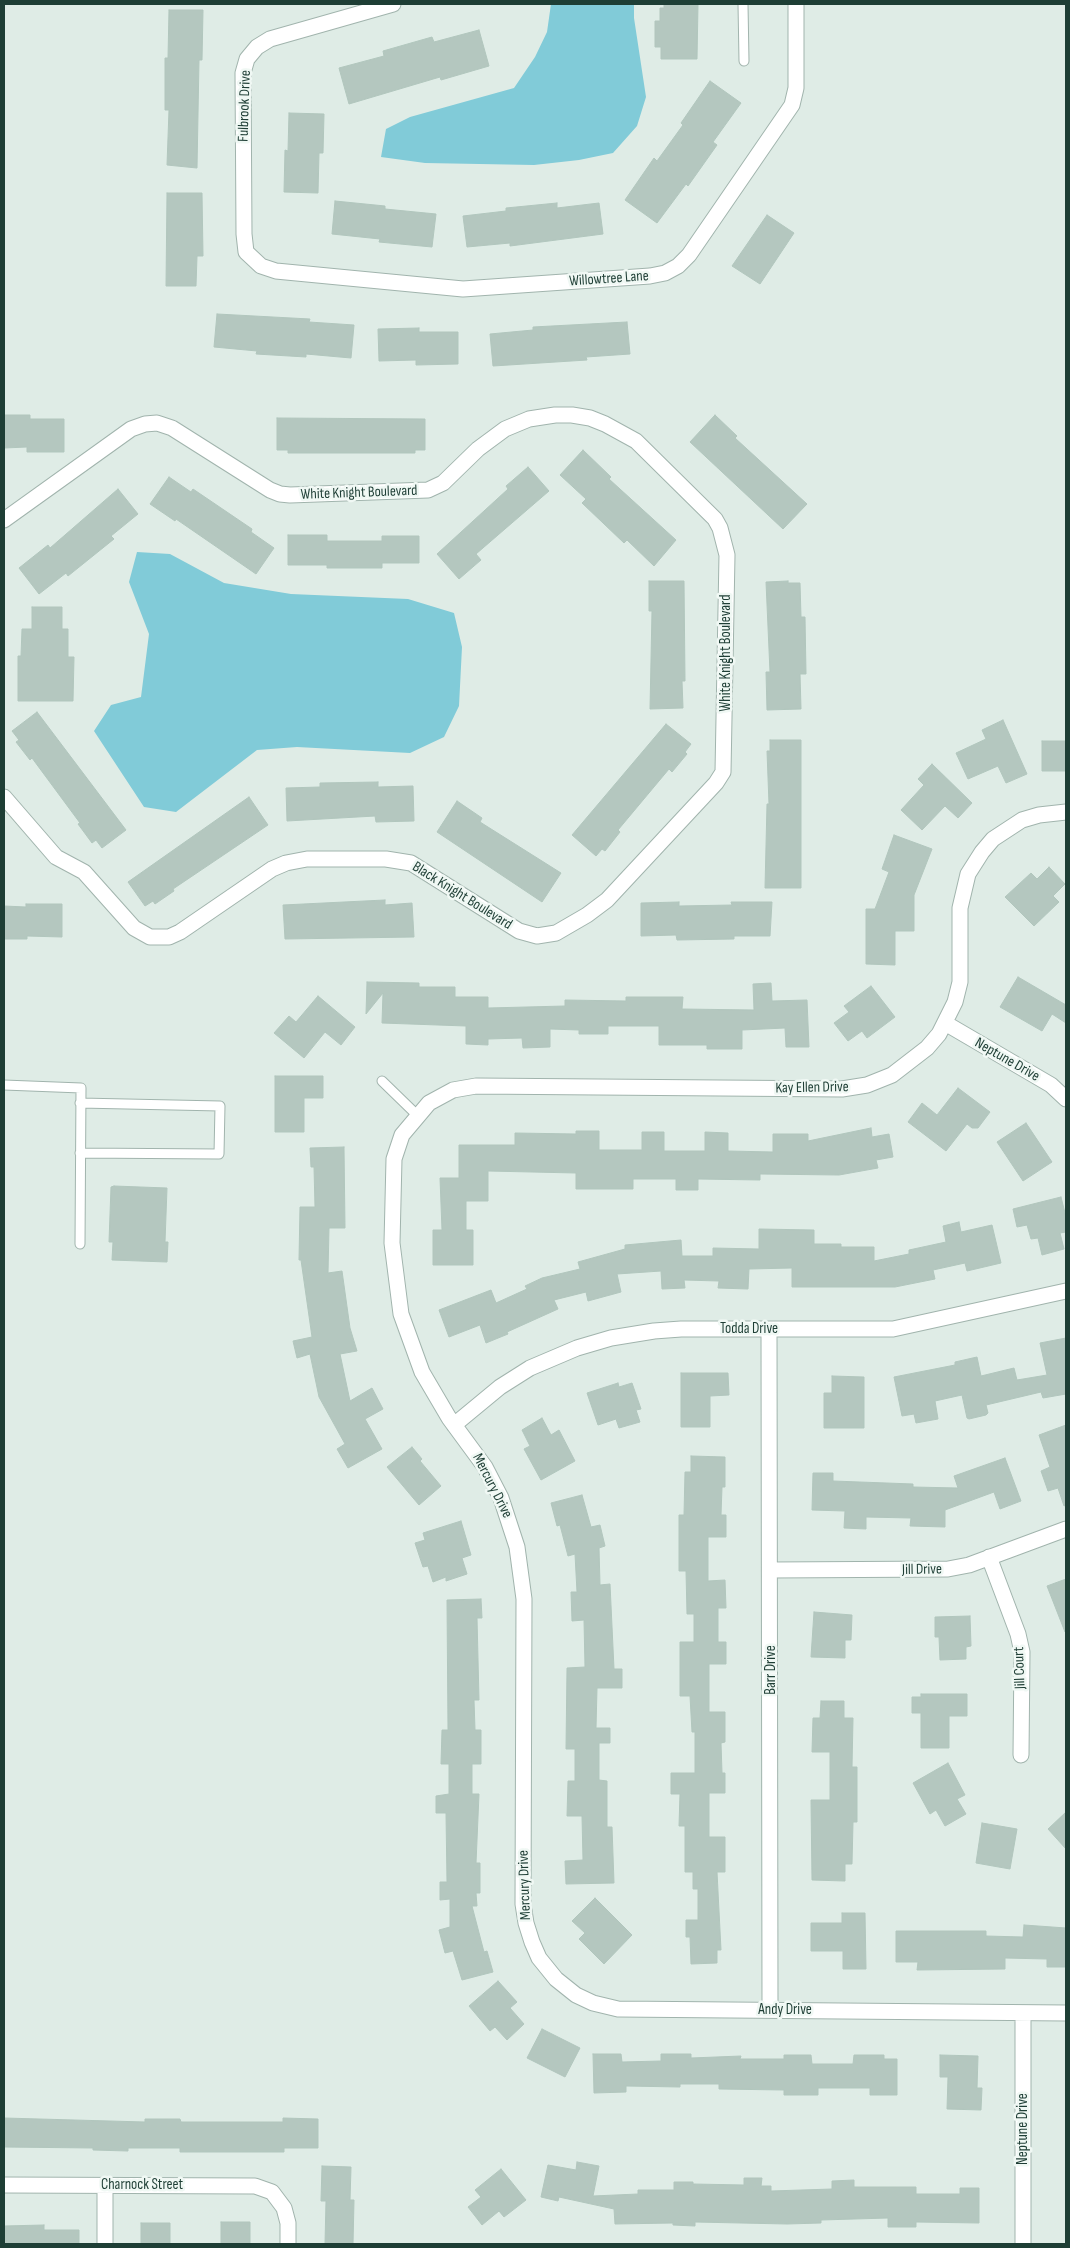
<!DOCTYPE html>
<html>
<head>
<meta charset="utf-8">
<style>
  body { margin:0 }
  #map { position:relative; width:1070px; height:2248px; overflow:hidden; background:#dfece6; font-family:"Sofia Sans Condensed",sans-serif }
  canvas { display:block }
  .frame { position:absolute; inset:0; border:5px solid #1e3e35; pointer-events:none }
</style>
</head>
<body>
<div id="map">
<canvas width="1070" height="2248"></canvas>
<div class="frame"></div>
</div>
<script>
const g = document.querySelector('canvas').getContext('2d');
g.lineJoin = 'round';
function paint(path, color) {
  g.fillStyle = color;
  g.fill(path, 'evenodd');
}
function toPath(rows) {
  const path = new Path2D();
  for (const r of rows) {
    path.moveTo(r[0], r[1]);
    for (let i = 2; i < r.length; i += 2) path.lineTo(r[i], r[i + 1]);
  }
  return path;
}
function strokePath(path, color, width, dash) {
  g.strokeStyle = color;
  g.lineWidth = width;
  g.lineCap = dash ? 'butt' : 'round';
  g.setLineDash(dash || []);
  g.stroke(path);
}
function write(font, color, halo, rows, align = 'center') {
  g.font = font + ' "Sofia Sans Condensed",sans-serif';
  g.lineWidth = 5;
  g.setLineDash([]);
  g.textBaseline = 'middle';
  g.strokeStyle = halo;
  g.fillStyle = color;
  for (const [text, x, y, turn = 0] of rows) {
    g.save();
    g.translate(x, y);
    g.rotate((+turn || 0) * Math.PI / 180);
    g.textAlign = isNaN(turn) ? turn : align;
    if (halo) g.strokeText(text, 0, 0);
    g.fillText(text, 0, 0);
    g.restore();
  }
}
const water = toPath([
  [551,4,634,4,634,18,646,97,637,126,613,153,579,160,534,165,425,163,381,157,386,129,410,117,514,88,535,57,547,32],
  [137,552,170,554,224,583,291,594,408,599,454,613,462,647,459,706,444,737,410,753,297,747,257,750,176,812,144,807,94,731,111,705,141,697,149,634,129,582]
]);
const building = toPath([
  [664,4,698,4,697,59,661,59,661,47,655,47,655,21,660,21,660,8,664,8,664,4],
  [169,10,203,10,202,60,199,60,197,168,167,165,169,110,165,110,165,58,168,58,169,10],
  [479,30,489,66,441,80,440,77,349,104,339,68,384,56,383,51,432,37,434,42,479,30],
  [710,81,741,103,713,142,717,145,688,186,686,184,657,223,625,200,654,158,657,161,683,125,681,123,710,81],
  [289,113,324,114,323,153,319,153,318,193,284,192,285,150,288,151,289,113],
  [167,193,202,193,203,256,197,256,196,286,166,286,167,193],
  [335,201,385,206,385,209,436,214,432,247,379,242,380,239,332,234,335,201],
  [557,203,557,208,599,203,603,234,510,246,510,243,467,247,463,216,506,211,506,208,557,203],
  [767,215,794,233,760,284,732,266,767,215],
  [217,314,310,319,309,322,354,325,351,358,306,354,306,357,256,354,257,351,214,347,217,314],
  [627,322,630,354,586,357,587,360,493,366,490,334,533,330,533,327,627,322],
  [419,328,419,332,458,332,458,364,416,365,416,360,379,361,378,329,419,328],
  [4,415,30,415,30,419,64,419,64,452,27,452,27,447,4,448,4,415],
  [715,415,737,436,735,438,807,504,783,529,690,442,715,415],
  [277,418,425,419,425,450,415,450,415,453,288,453,288,450,277,450,277,418],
  [583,450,611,477,609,479,676,540,654,566,627,540,624,543,582,503,586,499,560,475,583,450],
  [528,467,549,491,476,554,481,560,459,579,437,554,508,489,506,486,528,467],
  [169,477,191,492,193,489,252,529,251,532,274,548,256,574,176,519,175,521,150,504,169,477],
  [118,489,138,514,111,536,114,539,68,576,66,573,39,594,19,568,48,545,50,548,118,489],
  [288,535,327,535,327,541,382,541,382,536,419,536,419,563,382,563,382,568,327,568,327,565,288,565,288,535],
  [649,581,684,581,685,681,682,681,683,708,650,709,652,611,649,611,649,581],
  [788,581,788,583,800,583,801,617,805,617,806,674,800,674,801,709,767,710,766,672,770,672,766,582,788,581],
  [32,607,62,607,62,629,68,629,68,657,74,657,73,701,18,701,18,656,21,656,22,629,32,629,32,607],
  [37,712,126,830,102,848,96,840,92,843,78,824,80,823,32,758,30,760,16,742,19,740,12,731,37,712],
  [1003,720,1027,774,1006,783,998,766,968,779,956,753,986,739,982,730,1003,720],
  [666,724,691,744,685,752,687,754,672,772,669,769,618,830,620,832,605,851,602,849,596,856,572,835,666,724],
  [770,740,801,740,801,888,765,888,767,804,769,804,767,751,770,751,770,740],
  [1042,741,1066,741,1066,771,1042,771,1042,741],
  [932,764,972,803,958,818,945,806,922,830,901,810,924,785,918,779,932,764],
  [378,782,378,787,413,786,414,821,376,822,375,816,287,821,286,788,320,787,320,783,378,782],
  [249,797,268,825,173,889,174,891,155,904,153,901,145,906,128,882,249,797],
  [457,801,482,818,480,822,561,873,542,902,437,832,457,801],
  [894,835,932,849,914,895,914,931,895,931,895,965,866,964,866,909,875,909,889,872,882,869,894,835],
  [1049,867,1065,884,1053,896,1059,902,1034,926,1005,897,1031,873,1037,879,1049,867],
  [385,900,385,905,412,903,414,937,285,939,283,905,385,900],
  [679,902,679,906,732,905,731,902,772,902,770,936,734,936,734,939,677,940,676,935,641,936,641,903,679,902],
  [26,904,62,904,62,937,27,936,27,939,4,939,4,906,26,907,26,904],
  [1018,977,1066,1005,1066,1023,1052,1014,1042,1031,1000,1007,1018,977],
  [367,982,419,983,419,987,455,987,455,997,488,997,488,1008,565,1006,565,1000,626,1001,626,997,683,997,682,1009,754,1010,753,984,771,983,772,1001,807,1000,809,1047,786,1047,785,1028,742,1030,742,1049,707,1049,707,1045,659,1045,659,1026,608,1026,608,1034,579,1034,579,1030,550,1029,550,1047,523,1048,522,1038,488,1039,488,1045,466,1044,466,1026,382,1023,383,993,366,1014,367,982],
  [871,986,895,1017,867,1038,862,1031,848,1041,834,1023,849,1012,844,1006,871,986],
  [318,996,355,1027,341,1045,325,1032,304,1058,274,1033,289,1016,296,1022,318,996],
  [275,1076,323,1076,323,1098,304,1098,304,1132,275,1132,275,1076],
  [958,1088,990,1112,978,1128,972,1128,967,1124,946,1151,908,1122,922,1103,937,1115,958,1088],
  [1026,1123,1052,1162,1023,1181,997,1142,1026,1123],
  [871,1128,872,1137,889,1134,893,1157,876,1160,878,1168,839,1175,760,1174,760,1180,698,1179,698,1190,676,1190,676,1179,633,1179,633,1189,576,1189,576,1173,488,1171,488,1201,466,1201,466,1230,473,1230,473,1265,433,1265,433,1230,442,1230,440,1178,459,1178,459,1145,515,1145,515,1133,576,1134,576,1131,599,1131,599,1150,642,1150,642,1132,664,1132,664,1151,705,1151,705,1132,728,1133,728,1151,773,1152,773,1134,808,1134,808,1141,871,1128],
  [344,1147,345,1228,329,1228,328,1273,342,1271,350,1328,357,1351,340,1354,350,1401,372,1388,383,1409,365,1419,382,1449,348,1468,337,1449,345,1444,319,1397,310,1354,297,1358,293,1341,312,1337,301,1260,299,1260,300,1207,315,1207,314,1167,311,1167,310,1148,344,1147],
  [114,1186,167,1188,165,1242,168,1242,167,1262,112,1260,113,1242,109,1242,111,1187,114,1186],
  [1061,1197,1066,1217,1066,1232,1060,1233,1064,1249,1042,1255,1038,1238,1031,1239,1027,1225,1017,1227,1013,1209,1061,1197],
  [959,1222,961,1232,992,1225,1001,1263,967,1271,965,1263,933,1270,935,1279,895,1287,792,1287,792,1268,749,1269,748,1289,718,1288,719,1281,684,1280,685,1288,662,1289,661,1271,617,1274,621,1292,588,1301,586,1292,554,1300,558,1309,507,1332,508,1334,486,1343,480,1325,449,1337,439,1310,491,1290,496,1303,527,1289,525,1286,542,1278,580,1269,578,1262,625,1249,625,1245,681,1240,682,1256,713,1256,713,1248,759,1249,759,1229,814,1230,814,1244,841,1244,841,1247,874,1247,874,1261,909,1254,909,1250,946,1242,943,1226,959,1222],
  [1066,1338,1066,1394,1043,1398,1041,1392,986,1405,988,1413,986,1415,969,1419,967,1418,962,1395,935,1401,938,1419,916,1423,914,1414,902,1416,894,1377,955,1365,955,1362,977,1357,981,1376,1014,1368,1017,1380,1047,1375,1040,1343,1066,1338],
  [681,1373,728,1373,729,1395,710,1396,710,1427,681,1427,681,1373],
  [832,1376,864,1377,864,1428,824,1428,824,1393,832,1393,832,1376],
  [618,1383,619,1387,632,1383,641,1409,636,1410,640,1422,619,1428,616,1419,598,1425,587,1393,618,1383],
  [542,1418,551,1435,559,1430,575,1461,541,1480,524,1449,530,1446,522,1430,542,1418],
  [1066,1425,1066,1505,1064,1506,1058,1488,1048,1491,1041,1471,1050,1467,1039,1435,1066,1425],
  [412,1447,422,1459,420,1461,441,1486,419,1505,387,1467,412,1447],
  [691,1456,725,1457,725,1487,722,1487,721,1515,726,1515,726,1537,708,1537,708,1581,725,1580,726,1608,718,1608,718,1642,726,1642,726,1664,709,1664,709,1712,725,1712,725,1742,721,1743,722,1773,725,1773,725,1793,709,1793,709,1837,725,1837,725,1872,717,1872,721,1950,717,1950,717,1963,691,1964,690,1937,686,1937,686,1920,698,1920,698,1889,693,1889,693,1872,685,1872,685,1826,679,1826,680,1794,671,1794,671,1773,695,1773,695,1732,692,1732,690,1696,680,1696,680,1642,694,1642,694,1614,687,1614,686,1571,679,1571,679,1515,684,1515,685,1472,691,1472,691,1456],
  [1005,1458,1021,1501,1000,1509,994,1492,945,1510,945,1527,910,1526,911,1518,866,1517,866,1529,844,1528,845,1511,812,1510,813,1473,833,1473,833,1481,913,1484,913,1487,958,1488,954,1476,1005,1458],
  [582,1495,591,1527,600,1525,605,1546,599,1548,600,1585,610,1584,614,1669,622,1669,622,1688,597,1688,596,1728,610,1728,610,1743,599,1743,599,1780,607,1781,607,1827,612,1827,614,1883,566,1884,565,1861,583,1860,582,1816,567,1816,568,1781,575,1781,575,1749,566,1749,567,1668,585,1667,584,1620,572,1621,571,1592,577,1592,575,1554,568,1556,560,1525,557,1526,551,1503,582,1495],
  [461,1521,471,1555,462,1558,467,1574,446,1581,446,1577,433,1582,428,1566,423,1567,415,1543,425,1540,423,1533,461,1521],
  [1066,1579,1066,1632,1065,1632,1047,1586,1066,1579],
  [481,1599,482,1618,477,1618,479,1700,474,1700,475,1730,481,1730,481,1764,472,1764,472,1794,479,1794,476,1863,480,1863,480,1893,476,1893,477,1906,472,1906,484,1952,487,1951,493,1972,462,1980,453,1951,445,1953,439,1930,450,1927,450,1899,440,1900,440,1882,447,1882,446,1813,436,1813,436,1796,449,1794,449,1764,441,1764,442,1730,448,1730,447,1600,481,1599],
  [814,1612,852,1615,851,1640,845,1640,845,1658,811,1657,814,1612],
  [970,1616,971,1646,966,1647,966,1659,940,1660,939,1637,935,1637,935,1617,970,1616],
  [921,1694,967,1694,967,1716,949,1716,949,1748,921,1748,921,1713,912,1713,912,1697,921,1697,921,1694],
  [821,1701,844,1701,844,1718,853,1718,852,1767,857,1767,857,1822,853,1822,852,1864,845,1864,845,1881,812,1880,811,1800,830,1800,830,1752,812,1752,813,1718,820,1718,821,1701],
  [948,1763,965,1795,957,1799,966,1814,945,1826,936,1810,930,1814,913,1783,948,1763],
  [1066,1812,1066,1849,1048,1829,1066,1812],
  [982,1823,1017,1829,1010,1869,976,1863,982,1823],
  [595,1898,632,1935,604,1964,579,1939,585,1933,572,1921,595,1898],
  [842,1913,865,1913,866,1969,843,1969,843,1951,811,1951,811,1923,842,1923,842,1913],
  [1024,1925,1066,1928,1066,1967,1047,1967,1047,1959,1005,1958,1005,1969,917,1970,918,1962,896,1962,896,1931,986,1931,986,1936,1023,1937,1024,1925],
  [498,1981,517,2002,510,2008,524,2024,507,2040,495,2027,490,2031,469,2006,498,1981],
  [542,2029,580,2048,565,2077,527,2058,542,2029],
  [593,2054,621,2054,622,2062,661,2061,661,2054,691,2054,691,2058,741,2056,740,2059,784,2059,784,2055,811,2055,812,2064,853,2064,854,2055,884,2055,884,2059,897,2059,897,2095,870,2095,870,2088,818,2088,818,2095,784,2095,784,2090,719,2089,719,2084,680,2084,680,2087,626,2086,626,2092,594,2093,593,2054],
  [940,2055,978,2056,977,2088,982,2088,981,2110,947,2109,948,2077,940,2077,940,2055],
  [4,2118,145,2122,145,2119,180,2119,181,2122,283,2122,283,2118,318,2119,318,2148,284,2148,284,2152,180,2152,180,2148,128,2148,128,2151,93,2150,93,2148,4,2147,4,2118],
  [577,2162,599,2166,593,2196,638,2194,638,2190,674,2190,674,2182,693,2182,693,2184,744,2185,744,2178,762,2178,761,2186,771,2186,771,2191,832,2189,832,2181,854,2180,854,2187,916,2187,916,2194,960,2194,960,2188,979,2188,979,2223,916,2222,916,2227,888,2227,888,2218,821,2220,821,2223,787,2224,695,2222,695,2226,673,2225,673,2223,615,2224,614,2209,559,2197,558,2201,541,2197,548,2165,576,2170,577,2162],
  [322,2166,351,2167,350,2200,354,2200,353,2244,325,2244,326,2201,321,2201,322,2166],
  [501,2169,526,2200,504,2217,499,2211,482,2225,468,2207,481,2197,475,2190,501,2169],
  [221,2222,250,2222,250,2244,221,2244,221,2222],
  [141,2223,170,2223,170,2244,141,2244,141,2223],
  [44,2225,44,2230,79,2230,79,2244,4,2244,4,2226,44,2225]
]);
const service = toPath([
  [743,4,744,61],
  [382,1081,417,1115],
  [4,1085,81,1088,80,1244],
  [80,1153,219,1154,220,1106,80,1103]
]);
const minor = toPath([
  [393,4,270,39,257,47,247,59,243,73,244,234,246,252,261,266,276,271,463,289,650,276,665,273,678,266,689,255,792,105,796,88,796,4],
  [4,520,131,429,145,424,157,423,172,428,270,490,280,494,290,495,428,490,443,483,478,449,505,429,529,419,555,415,572,415,590,418,605,424,636,441,715,519,720,528,727,555,723,772,716,783,607,900,587,915,556,933,537,936,519,931,411,863,386,859,307,859,286,863,272,869,180,932,169,937,150,937,134,928,84,872,56,857,4,797],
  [1066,812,1039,815,1022,820,993,839,982,852,968,874,960,908,960,982,955,1002,939,1034,927,1048,892,1075,867,1085,842,1089,476,1086,453,1090,429,1103,402,1135,394,1159,392,1243,401,1314,422,1372,449,1418,485,1467,501,1498,517,1547,524,1599,523,1904,526,1923,532,1942,539,1958,556,1979,576,1995,593,2003,618,2009,1066,2013],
  [945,1023,1051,1085,1066,1099],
  [769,1329,770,2010],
  [454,1425,500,1387,530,1368,577,1348,611,1338,654,1331,681,1329,893,1329,1066,1291],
  [989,1557,1018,1634,1022,1652,1021,1755],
  [771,1570,948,1569,969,1565,1066,1529],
  [4,2185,255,2186,272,2192,284,2208,288,2223,288,2244],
  [105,2244,105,2185],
  [1023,2244,1023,2013]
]);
const streetNames = [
  ["Fulbrook Drive",245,106,-88],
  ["Willowtree Lane",609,279,-4],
  ["White Knight Boulevard",359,493,-2],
  ["White Knight Boulevard",726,653,-90],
  ["Black Knight Boulevard",462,896,32],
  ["Neptune Drive",1007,1060,30],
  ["Kay Ellen Drive",812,1088,-1],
  ["Todda Drive",749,1329],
  ["Mercury Drive",492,1486,63],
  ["Jill Drive",922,1570,-1],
  ["Jill Court",1020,1668,-92],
  ["Barr Drive",771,1670,-90],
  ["Mercury Drive",525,1885,-92],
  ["Andy Drive",785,2010],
  ["Neptune Drive",1023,2129,-90],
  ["Charnock Street",142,2185]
];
paint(water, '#81cbd8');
paint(building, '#b4c7bf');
strokePath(building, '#b1c6bd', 1);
strokePath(service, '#a1b4ad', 11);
strokePath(minor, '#a1b4ad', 17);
strokePath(service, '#fff', 9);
strokePath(minor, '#fff', 15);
write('15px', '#1e3e35', '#f0f8f4', streetNames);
</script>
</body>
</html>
